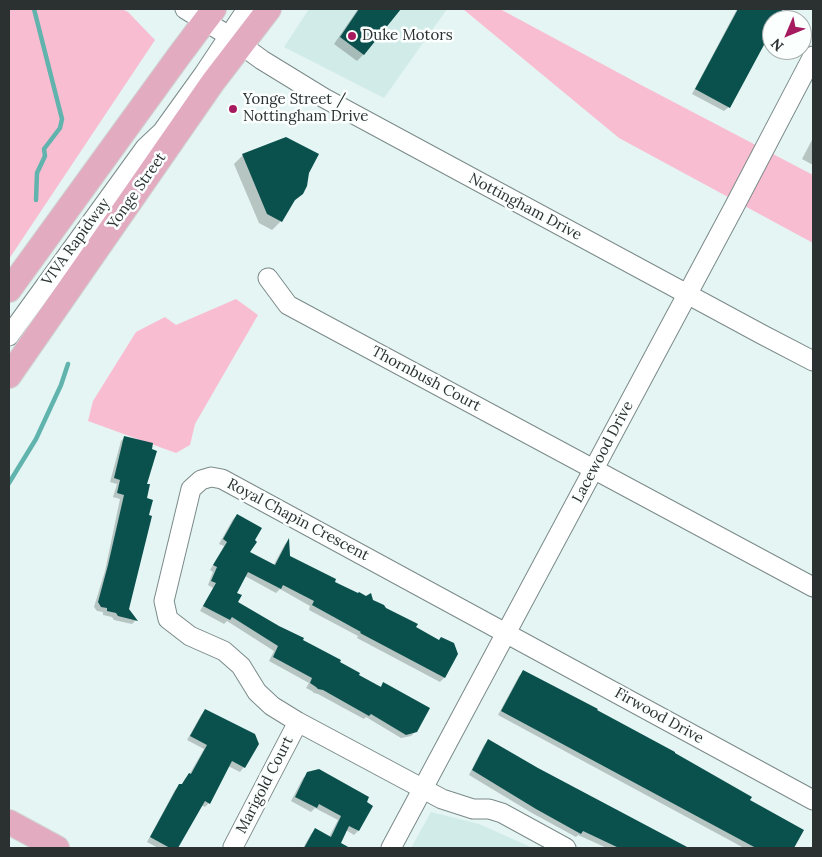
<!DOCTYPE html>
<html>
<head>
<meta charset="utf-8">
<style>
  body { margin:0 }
  #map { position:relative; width:822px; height:857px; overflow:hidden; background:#e4f5f3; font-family:Lora,serif }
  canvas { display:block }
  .frame { position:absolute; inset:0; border:10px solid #2a3130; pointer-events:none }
  .north { position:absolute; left:762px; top:10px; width:50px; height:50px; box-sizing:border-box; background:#fbfffe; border:1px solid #a7adac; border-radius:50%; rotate:225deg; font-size:14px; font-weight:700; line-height:20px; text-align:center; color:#2a3130 }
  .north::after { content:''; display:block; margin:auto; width:18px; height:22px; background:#a61b60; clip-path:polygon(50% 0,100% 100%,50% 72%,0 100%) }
</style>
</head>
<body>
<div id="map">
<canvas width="822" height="857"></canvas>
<div class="frame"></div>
<div class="north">N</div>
</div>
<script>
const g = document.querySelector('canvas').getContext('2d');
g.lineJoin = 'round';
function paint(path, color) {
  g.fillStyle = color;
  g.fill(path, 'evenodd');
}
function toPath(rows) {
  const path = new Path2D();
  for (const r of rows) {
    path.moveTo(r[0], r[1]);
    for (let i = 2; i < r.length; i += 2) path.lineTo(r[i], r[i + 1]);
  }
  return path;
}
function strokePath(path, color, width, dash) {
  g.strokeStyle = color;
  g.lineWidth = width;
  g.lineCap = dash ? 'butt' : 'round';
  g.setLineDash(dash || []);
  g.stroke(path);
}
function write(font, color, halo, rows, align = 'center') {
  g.font = font + ' Lora,serif';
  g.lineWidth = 5;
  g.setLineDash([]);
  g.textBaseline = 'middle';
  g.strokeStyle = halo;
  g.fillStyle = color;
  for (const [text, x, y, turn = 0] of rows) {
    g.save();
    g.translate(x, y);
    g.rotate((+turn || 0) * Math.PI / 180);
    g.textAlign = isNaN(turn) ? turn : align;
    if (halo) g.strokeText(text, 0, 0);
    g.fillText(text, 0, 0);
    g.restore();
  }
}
const built = toPath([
  [309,9,447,9,384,98,284,47],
  [431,812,479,824,533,848,411,848]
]);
const green = toPath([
  [9,9,122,9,128,12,155,40,9,259],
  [463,9,500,9,643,86,813,175,813,243,619,138],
  [236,299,258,315,195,424,190,445,176,453,88,421,93,401,136,332,165,317,176,325]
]);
const shadow = toPath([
  [358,9,399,9,364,54,357,61,334,44],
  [737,9,783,9,777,20,772,20,772,29,770,32,729,107,724,111,692,94],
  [813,138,813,165,802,159],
  [243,155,307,173,302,194,291,204,281,221,272,230,259,223,234,164],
  [125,437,146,485,127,609,136,620,132,624,114,620,112,617,103,615,103,612,97,611,94,607,105,571,120,499,113,497,117,484,110,482,121,441],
  [237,515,248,552,273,566,285,544,288,541,289,557,333,583,372,601,457,654,444,678,440,682,357,638,358,636,309,610,310,606,280,589,276,593,245,576,235,593,237,603,302,640,357,676,379,688,383,684,416,731,411,736,401,738,366,717,364,719,318,694,314,693,312,691,306,688,309,683,269,661,274,651,227,621,224,624,200,611,213,588,208,585,213,572,210,570,224,546,219,544,233,519],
  [524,672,802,831,793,848,744,848,498,715,519,676],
  [205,710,244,767,240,772,228,766,209,803,205,807,201,805,176,848,158,848,147,842,175,790,180,785,181,786,185,779,189,775,204,749,187,740,201,715],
  [488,741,538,769,685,848,607,848,578,835,576,837,532,813,469,775,484,745],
  [308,774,358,831,354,835,346,830,337,848,303,848,311,834,316,829,329,837,338,820,315,808,311,812,291,801,303,778]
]);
const stream = toPath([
  [34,9,62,119,60,128,44,149,45,156,37,173,36,200],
  [9,483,36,439,61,385,68,364]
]);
const building = toPath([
  [359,9,401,9,364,55,340,37],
  [738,9,783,9,777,20,772,20,772,30,730,108,695,89],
  [286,137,319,154,309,173,307,186,303,194,295,200,282,222,267,214,242,154],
  [124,436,153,443,152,449,157,451,147,484,150,484,147,498,153,500,149,515,152,516,129,609,138,621,118,616,116,613,107,611,107,608,101,607,98,602,108,565,124,495,117,493,120,480,114,478],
  [237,514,262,528,255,540,257,542,250,552,275,565,289,538,290,556,336,579,335,582,358,593,359,592,366,596,371,593,373,600,384,605,386,608,418,624,416,627,439,640,441,637,454,643,458,654,445,678,360,633,361,632,312,605,314,601,283,585,281,589,248,572,237,593,242,595,238,602,279,626,304,638,303,640,341,660,340,662,360,673,359,675,381,687,383,682,430,708,417,732,406,735,371,714,369,716,323,690,318,689,316,687,310,683,312,678,273,657,278,646,232,617,230,620,203,606,216,583,211,581,217,567,213,565,227,542,223,539],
  [523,670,598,709,597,710,675,752,675,753,752,797,750,800,804,830,794,848,756,848,501,711],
  [205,709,255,734,259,744,245,768,232,761,210,804,205,801,178,848,170,848,150,837,179,784,182,784,189,773,191,774,207,745,190,736],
  [488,739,538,768,689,848,619,848,583,831,581,834,536,809,472,770],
  [319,769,369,797,367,802,373,806,359,831,349,826,341,843,350,848,304,848,315,828,331,837,341,816,319,804,317,808,295,797,307,772]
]);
const minor = toPath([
  [185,9,229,36,262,60,324,98,763,335,813,361],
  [268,278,288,305,813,587],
  [9,336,145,148,162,132,203,75,247,9],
  [233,847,298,722],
  [391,848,734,207,813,56],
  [566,848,502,813,489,809,473,809,442,799,298,722,272,706,257,692,241,666,224,651,190,636,168,619,164,601,191,489,201,480,211,477,222,479,813,800]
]);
const major = toPath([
  [9,290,178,57,214,9],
  [9,376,213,82,269,9],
  [9,822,57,848]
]);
const markers = [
  [352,36,5,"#a61b60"],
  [233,109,5,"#a61b60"]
];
const poiNames = [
  ["Duke Motors",362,36],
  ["Yonge Street /",243,100],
  ["Nottingham Drive",243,117]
];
const streetNames = [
  ["Yonge Street",137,191,-55],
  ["Nottingham Drive",525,207,28],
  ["VIVA Rapidway",76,242,-54],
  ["Thornbush Court",426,379,28],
  ["Lacewood Drive",603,452,-62],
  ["Royal Chapin Crescent",298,520,28],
  ["Firwood Drive",659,716,29],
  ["Marigold Court",265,785,-63]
];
paint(built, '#d1ebe8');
paint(green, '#f9bdd1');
paint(shadow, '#0003');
strokePath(stream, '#61b3ae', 4.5);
paint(building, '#0a514e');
strokePath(minor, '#7b8a89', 21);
strokePath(major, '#d0d2d1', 26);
strokePath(minor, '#fff', 19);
strokePath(major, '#e2abc0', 24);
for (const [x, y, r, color] of markers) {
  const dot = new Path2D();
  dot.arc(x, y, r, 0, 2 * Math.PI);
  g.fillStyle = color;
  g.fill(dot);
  strokePath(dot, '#fbfffe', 2);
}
write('15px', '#2a3130', '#fbfffe', poiNames, 'left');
write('15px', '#2a3130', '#fbfffe', streetNames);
</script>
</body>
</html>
